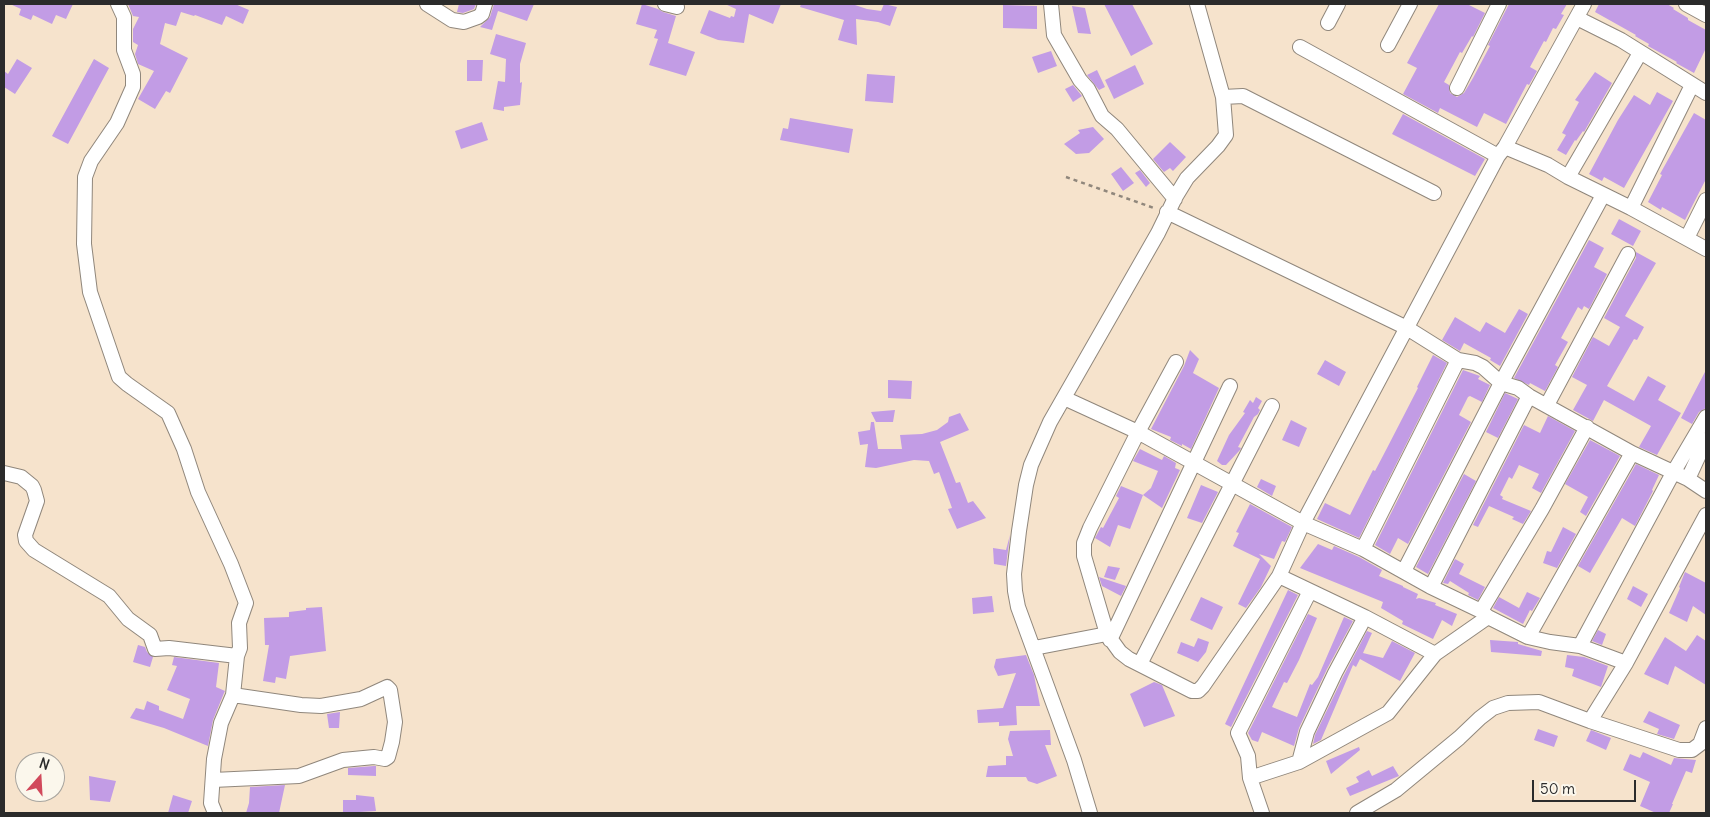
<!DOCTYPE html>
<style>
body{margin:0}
#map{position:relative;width:1710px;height:817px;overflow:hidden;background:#f6e3cc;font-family:Delius,sans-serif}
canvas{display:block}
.frame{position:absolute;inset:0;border:5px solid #2b2b2b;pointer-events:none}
.north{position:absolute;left:15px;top:752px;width:50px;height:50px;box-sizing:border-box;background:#fbf7ec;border:1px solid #a8a59f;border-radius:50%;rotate:19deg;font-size:14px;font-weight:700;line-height:20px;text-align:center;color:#2b2b2b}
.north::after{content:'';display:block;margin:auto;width:18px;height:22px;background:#d1495b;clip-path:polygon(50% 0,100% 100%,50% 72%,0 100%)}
.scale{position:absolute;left:1532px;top:780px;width:104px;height:22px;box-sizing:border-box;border:2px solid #2b2b2b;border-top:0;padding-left:6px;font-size:15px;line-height:18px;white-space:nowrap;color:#2b2b2b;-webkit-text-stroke:4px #fbf7ec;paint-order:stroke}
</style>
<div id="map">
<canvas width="1710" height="817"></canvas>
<div class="frame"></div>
<div class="north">N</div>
<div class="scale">50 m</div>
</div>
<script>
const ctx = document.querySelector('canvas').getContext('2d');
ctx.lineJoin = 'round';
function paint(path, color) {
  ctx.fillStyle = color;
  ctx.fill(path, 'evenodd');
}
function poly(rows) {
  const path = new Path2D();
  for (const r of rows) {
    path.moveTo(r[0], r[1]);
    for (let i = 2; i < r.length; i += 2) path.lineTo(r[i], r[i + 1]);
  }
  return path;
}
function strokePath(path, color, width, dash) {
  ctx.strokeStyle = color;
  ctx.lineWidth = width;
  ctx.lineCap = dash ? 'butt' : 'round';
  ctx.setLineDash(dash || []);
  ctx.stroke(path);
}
paint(poly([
 [10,4,73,4,66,19,56,15,52,24,33,15,31,20,19,15,21,9],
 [128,4,235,4,249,10,243,24,226,16,222,25,195,15,194,16,181,12,176,26,165,23,160,44,188,58,170,93,166,91,155,109,138,99,154,71,138,64,135,54,138,45,133,42,133,29,139,17,133,16],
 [459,4,476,4,474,9,463,13,457,12],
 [494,4,534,4,527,21,498,11,492,30,480,27,490,17],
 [642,4,658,9,663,12,676,16,668,43,695,52,686,76,649,65,658,39,654,38,657,30,636,24],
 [725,4,781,4,773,24,749,14,744,43,718,40,700,33,709,10,730,18,731,16,734,17,736,9],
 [801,4,855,4,855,5,867,9,881,11,884,4,897,7,890,26,878,22,856,19,857,45,838,40,844,20,800,7],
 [1104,4,1132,4,1153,44,1131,56],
 [1439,4,1467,4,1485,13,1473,37,1472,36,1462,53,1460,52,1444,82,1449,85,1450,93,1457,97,1464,93,1473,78,1490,46,1488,45,1509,4,1567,4,1561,14,1564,15,1556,29,1553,28,1546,42,1544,41,1530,67,1537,71,1529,85,1527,84,1506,124,1484,113,1477,127,1440,108,1438,113,1403,94,1417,68,1407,63],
 [1599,4,1667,4,1674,8,1673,9,1688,18,1688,20,1706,30,1706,48,1694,73,1676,63,1677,62,1648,46,1649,44,1635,36,1636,35,1595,12],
 [1003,5,1037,6,1037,29,1003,28],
 [1072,6,1085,8,1091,34,1078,33],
 [496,34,526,43,520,64,520,83,522,82,520,105,504,107,504,111,493,109,498,81,505,82,506,59,490,54],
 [1051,51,1057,66,1038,73,1032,57],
 [17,59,32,68,15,94,4,87,4,71,8,74],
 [94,59,109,68,68,144,52,136],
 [467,60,483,60,482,81,467,81],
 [1135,65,1144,84,1114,99,1105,80],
 [1097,70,1105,87,1099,90,1087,75],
 [1595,72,1612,83,1584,132,1583,131,1576,141,1575,140,1566,155,1557,150,1566,135,1562,133,1579,102,1575,100],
 [867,74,895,76,893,103,865,101],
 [1073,85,1082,96,1073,102,1065,89],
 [1657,92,1673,101,1624,188,1604,177,1602,181,1589,174,1618,120,1634,95,1650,105],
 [1694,113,1706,120,1706,179,1685,220,1662,207,1661,210,1648,202,1662,175,1660,174],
 [1403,114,1485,159,1475,176,1392,134],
 [790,118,853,129,849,153,780,140,783,128,788,129],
 [482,122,488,140,461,149,455,131],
 [1093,127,1104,139,1089,153,1076,154,1064,144,1080,133,1078,130],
 [1170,142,1186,157,1173,171,1170,168,1164,172,1153,159],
 [1121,167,1134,183,1123,191,1111,174],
 [1140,170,1150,183,1146,187,1135,173],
 [1619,219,1641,231,1633,246,1611,234],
 [1589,240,1604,248,1594,267,1607,274,1589,309,1584,306,1582,310,1578,307,1561,338,1568,342,1555,365,1558,367,1545,391,1530,383,1529,385,1514,378],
 [1636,252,1656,263,1625,316,1644,327,1637,340,1634,339,1607,386,1634,401,1648,376,1666,386,1658,400,1681,413,1657,455,1639,447,1651,426,1604,400,1593,421,1573,410,1587,385,1572,377,1593,337,1609,346,1620,327,1604,318,1636,258],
 [1519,309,1528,314,1500,366,1490,360,1491,358,1464,343,1460,351,1442,340,1455,317,1480,332,1486,322,1505,333],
 [1190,350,1199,359,1193,373,1219,388,1191,449,1182,444,1182,446,1170,440,1171,437,1151,429,1184,366],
 [1433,355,1447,363,1359,538,1317,519,1325,503,1350,515,1373,470,1375,471,1386,450,1418,388,1417,387],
 [1325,360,1346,372,1339,386,1317,374],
 [1463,370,1480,376,1478,379,1490,385,1482,402,1470,396,1468,397,1459,415,1471,422,1408,544,1398,538,1390,554,1375,545],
 [1706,370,1706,408,1699,412,1692,424,1681,418],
 [888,380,912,381,911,399,888,398],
 [1505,393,1518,399,1498,438,1486,432],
 [1256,397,1262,401,1258,408,1260,410,1258,414,1254,417,1238,447,1241,448,1240,450,1226,465,1222,465,1217,461,1229,435,1245,413,1243,412,1250,400,1253,403],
 [895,410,893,422,876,422,871,412],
 [960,413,969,430,940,442,956,483,960,482,968,503,973,501,986,518,957,529,948,509,952,508,939,472,934,474,929,461,914,460,876,468,865,467,868,444,860,445,858,432,870,430,871,422,874,422,878,449,902,449,900,435,922,434,937,430,948,422,949,417],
 [1548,416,1575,431,1541,493,1532,488,1539,474,1519,465,1512,479,1509,477,1500,495,1503,497,1502,499,1531,511,1523,524,1512,519,1514,517,1489,506,1478,527,1473,525,1524,425,1540,433],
 [1291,420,1307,428,1299,447,1282,440],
 [1590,440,1620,456,1586,516,1580,512,1588,497,1565,484],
 [1140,449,1162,460,1164,456,1176,463,1175,468,1180,470,1162,508,1143,495,1151,488,1158,471,1133,461],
 [1636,464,1659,475,1652,490,1653,491,1635,526,1622,518,1590,573,1578,566],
 [1464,474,1476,481,1428,574,1416,567],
 [1261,479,1276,486,1272,496,1257,487],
 [1201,485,1218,492,1202,523,1187,518],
 [1121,486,1143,495,1130,529,1118,525,1110,547,1095,538,1101,527,1103,528,1119,498,1116,496],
 [1250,504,1292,527,1285,542,1282,541,1274,559,1259,554,1271,566,1261,587,1246,608,1238,604,1260,559,1233,546,1239,533,1236,532],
 [1563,527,1576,534,1557,568,1543,563,1547,551,1551,552],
 [1010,535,1006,566,994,564,993,548,1006,550],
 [1318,544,1332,550,1334,546,1359,557,1382,570,1379,576,1403,586,1403,587,1418,594,1416,599,1419,598,1436,603,1435,605,1457,614,1452,626,1442,620,1433,639,1402,624,1403,621,1381,608,1383,602,1300,568],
 [1455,559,1464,564,1459,574,1485,587,1478,600,1468,595,1469,593,1450,581,1448,584,1443,583],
 [1108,566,1120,568,1115,580,1104,577],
 [1685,572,1706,583,1706,615,1693,606,1687,622,1669,613,1680,588,1679,587],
 [1099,577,1126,586,1121,596,1102,586],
 [1633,586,1648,594,1641,607,1627,599],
 [1288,590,1298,595,1231,727,1225,724],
 [1527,592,1540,598,1532,611,1530,610,1523,624,1493,608,1499,597,1519,608],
 [992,596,994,612,973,614,972,598],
 [1201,597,1223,607,1212,630,1190,620],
 [322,607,326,651,290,656,286,679,276,677,275,683,263,681,269,645,265,645,264,618,289,617,289,612,306,610,306,608],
 [1308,614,1317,618,1299,660,1287,683,1284,682,1272,707,1297,717,1310,684,1312,685,1318,677,1344,617,1353,621,1327,669,1299,728,1294,746,1262,732,1258,742,1252,740,1248,733],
 [1598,630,1606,634,1602,645,1592,641],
 [1367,631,1372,633,1363,653,1383,658,1392,641,1415,653,1400,681,1360,659,1356,667,1353,665,1321,740,1313,744,1315,735,1343,677],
 [1697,635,1706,641,1706,685,1675,666,1668,685,1644,674,1665,637,1686,651],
 [1198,638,1209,642,1206,652,1198,662,1177,653,1181,642,1194,647],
 [1490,640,1518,642,1518,644,1542,651,1541,656,1491,652],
 [138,645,145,647,147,652,153,657,150,667,133,662],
 [1026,655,1034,675,1040,706,1016,706,1017,725,999,726,999,722,978,723,977,710,1003,708,1016,673,998,676,994,667,996,659],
 [1567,655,1584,657,1608,666,1601,687,1572,676,1574,669,1565,667],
 [174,657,219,663,216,687,225,691,224,693,213,720,208,746,164,728,130,718,136,708,144,710,147,701,159,706,159,710,183,719,190,699,167,690,177,666,172,665],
 [1154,682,1162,685,1175,716,1144,727,1130,694],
 [1649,711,1680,725,1674,739,1657,734,1659,729,1643,722],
 [340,712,339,728,329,728,327,714],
 [1538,729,1558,736,1554,747,1534,740],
 [1050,730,1051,745,1045,745,1057,776,1037,784,1028,781,1026,777,986,777,988,766,1006,765,1006,756,1013,756,1008,739,1010,731],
 [1591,730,1611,738,1606,750,1586,741],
 [1359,747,1360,750,1331,774,1326,761],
 [1643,752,1671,765,1674,758,1696,760,1692,773,1686,771,1672,804,1673,804,1669,813,1656,813,1640,806,1650,782,1623,770,1630,754,1640,758],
 [374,766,376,766,376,776,348,775,348,768],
 [1393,766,1399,776,1350,796,1346,788,1359,782,1356,777,1369,770,1372,776],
 [89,776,116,781,110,802,90,800],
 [285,785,279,813,246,813,249,803,250,787],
 [173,795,192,801,188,813,168,813],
 [356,795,374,797,376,811,343,813,343,800,356,800]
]), '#c29ce5');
const minor = poly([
 [118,4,124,17,124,50,133,74,133,87,117,123,91,161,85,177,84,244,90,292,119,377,127,384,168,413,184,449,198,492,231,564,246,603,239,623,240,648,237,656,233,695,221,723,214,759,211,803,215,813],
 [427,4,452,20,464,22,478,17,482,14,485,4],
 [665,4,677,7],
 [1051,4,1054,35,1080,80,1088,89,1102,116,1117,129,1175,199],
 [1686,4,1706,15],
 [1577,18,1621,40,1706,93],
 [1328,23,1338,4],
 [1388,45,1410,4],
 [1300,47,1498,156],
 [1457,88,1499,4],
 [1223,97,1243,96,1434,193],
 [1505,147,1548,165,1568,177,1631,208,1706,249],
 [1568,177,1640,53],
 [1631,208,1692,85],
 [1167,212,1407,328,1458,360,1475,363,1483,367,1501,383,1518,388,1529,396,1632,453,1688,479,1706,491],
 [1687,238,1706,200],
 [1064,398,1138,432,1303,523,1363,549,1431,587,1481,611,1488,617,1528,637,1550,642,1580,646,1626,663,1590,721],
 [1547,405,1628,254],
 [4,473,21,477,32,486,34,490,37,501,25,535,26,541,34,550,109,596,128,619,150,635,155,649,169,648,237,656],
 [1688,479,1706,440],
 [1363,549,1458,360],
 [1404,571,1501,383,1603,195],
 [1279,576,1365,617,1435,654],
 [1431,587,1529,396],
 [1481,611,1542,509,1587,427],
 [1107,634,1084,556,1084,543,1090,528,1138,432,1176,362],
 [1528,637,1632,453],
 [1110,640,1230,386],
 [1580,646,1673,473,1706,417],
 [1034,648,1107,634,1120,652,1129,659,1192,691,1198,691,1203,686,1279,576,1303,523,1498,156,1505,147,1584,4],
 [1626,663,1706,515],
 [1140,664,1272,406],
 [1299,762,1307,732,1335,673,1365,617],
 [1250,778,1299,762,1388,713,1435,654,1488,617],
 [213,780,299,776,343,760,374,757,385,759,388,757,392,742,395,722,390,690,387,687,361,699,321,706,301,705,233,695],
 [1090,813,1074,760,1018,607,1015,591,1014,574,1019,531,1026,485,1031,465,1050,422,1158,233,1176,196,1187,178,1218,146,1226,135,1223,97,1197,4],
 [1262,813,1250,778,1248,756,1238,733,1310,591],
 [1357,813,1396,790,1459,738,1480,718,1493,708,1508,703,1539,702,1590,721,1679,750,1692,750,1700,744,1706,728]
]);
strokePath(minor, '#90877c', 16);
strokePath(poly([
 [1066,177,1154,208]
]), '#90877c', 2.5, [4, 4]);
strokePath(minor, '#fff', 14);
</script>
